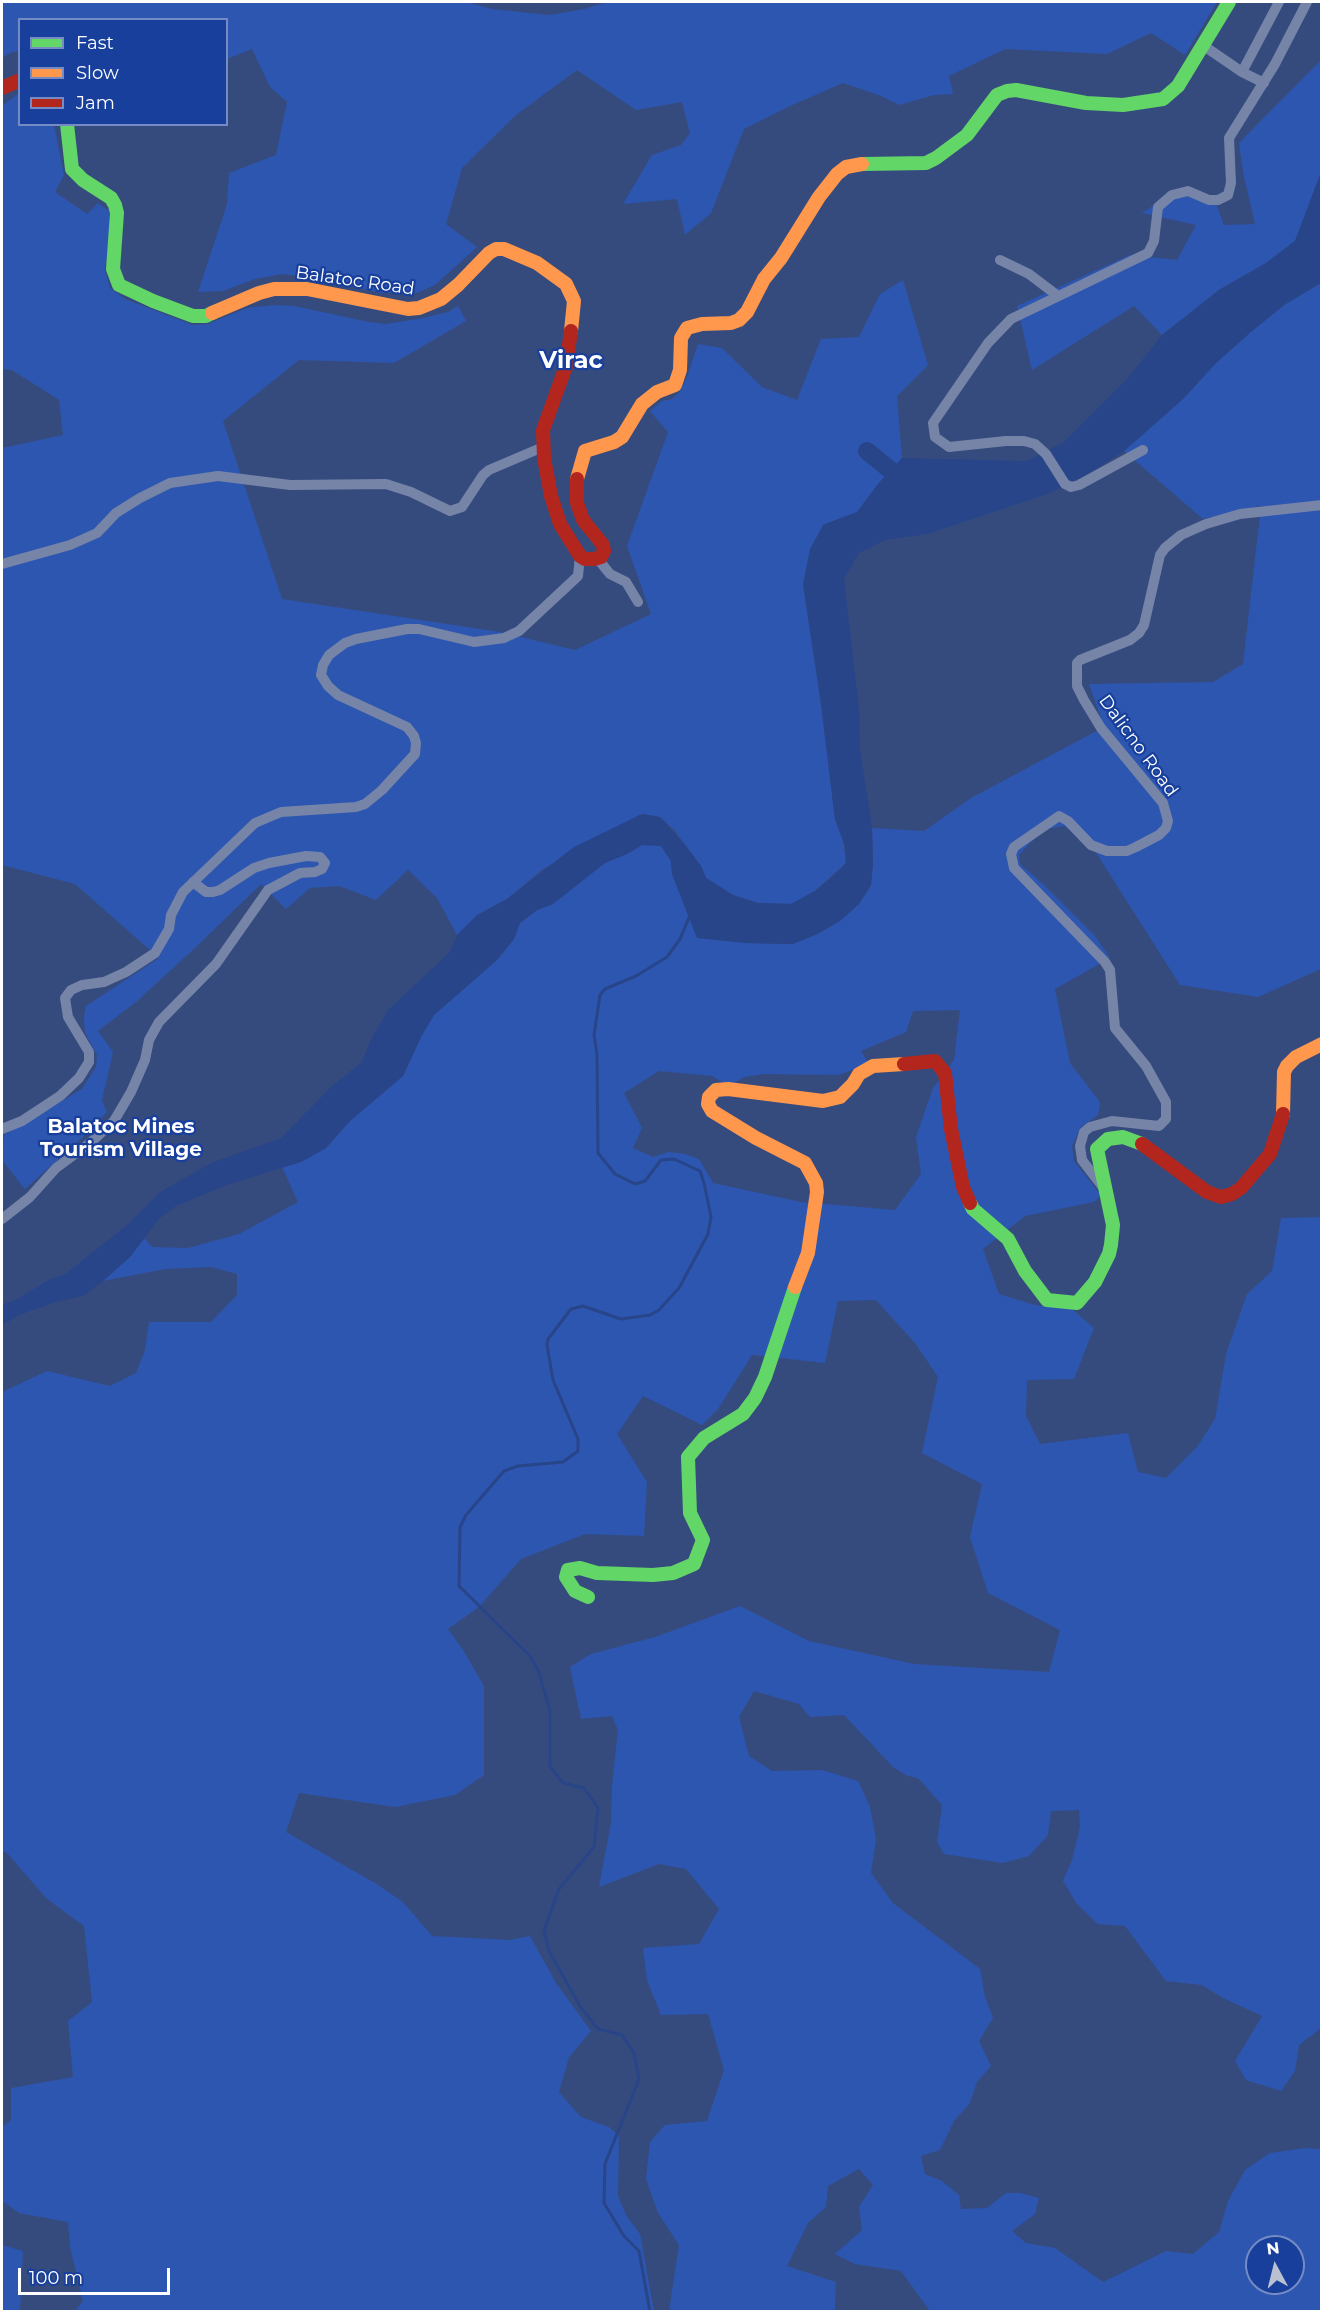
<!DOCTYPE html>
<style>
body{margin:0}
#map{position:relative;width:1323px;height:2313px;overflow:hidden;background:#364b7d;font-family:Montserrat,sans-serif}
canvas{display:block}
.frame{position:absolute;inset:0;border:3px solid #fff;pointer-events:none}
.legend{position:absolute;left:18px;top:18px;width:210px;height:108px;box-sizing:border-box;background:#183f9b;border:2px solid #748cc3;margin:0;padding:8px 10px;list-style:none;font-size:18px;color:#fff}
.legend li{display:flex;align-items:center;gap:12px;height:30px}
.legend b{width:30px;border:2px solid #748cc3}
.north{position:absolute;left:1245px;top:2235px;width:60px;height:60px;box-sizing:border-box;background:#183f9b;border:2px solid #748cc3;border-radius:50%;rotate:353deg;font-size:16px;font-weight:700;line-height:24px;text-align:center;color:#fff}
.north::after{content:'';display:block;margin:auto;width:21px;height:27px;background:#b9c0d2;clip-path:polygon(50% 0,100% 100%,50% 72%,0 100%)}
.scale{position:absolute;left:18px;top:2268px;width:152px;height:27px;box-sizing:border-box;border:3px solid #fff;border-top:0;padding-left:8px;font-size:18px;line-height:21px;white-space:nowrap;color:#fff;-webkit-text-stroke:4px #183f9b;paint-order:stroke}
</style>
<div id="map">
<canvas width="1323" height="2313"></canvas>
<div class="frame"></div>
<ul class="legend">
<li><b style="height:8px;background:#63d668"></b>Fast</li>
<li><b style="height:8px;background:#ff974d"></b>Slow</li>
<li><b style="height:8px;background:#b3261e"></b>Jam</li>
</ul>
<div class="north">N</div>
<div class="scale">100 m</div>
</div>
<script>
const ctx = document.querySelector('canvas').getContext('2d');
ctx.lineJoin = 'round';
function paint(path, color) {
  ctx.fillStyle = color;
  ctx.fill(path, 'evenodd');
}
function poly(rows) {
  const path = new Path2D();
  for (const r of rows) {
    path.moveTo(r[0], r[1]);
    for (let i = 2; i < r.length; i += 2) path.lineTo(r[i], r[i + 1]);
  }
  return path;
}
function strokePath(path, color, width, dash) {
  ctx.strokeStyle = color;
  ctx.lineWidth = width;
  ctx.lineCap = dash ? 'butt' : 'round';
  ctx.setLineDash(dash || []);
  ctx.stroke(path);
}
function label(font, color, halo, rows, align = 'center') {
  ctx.font = font + ' Montserrat,sans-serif';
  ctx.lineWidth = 4.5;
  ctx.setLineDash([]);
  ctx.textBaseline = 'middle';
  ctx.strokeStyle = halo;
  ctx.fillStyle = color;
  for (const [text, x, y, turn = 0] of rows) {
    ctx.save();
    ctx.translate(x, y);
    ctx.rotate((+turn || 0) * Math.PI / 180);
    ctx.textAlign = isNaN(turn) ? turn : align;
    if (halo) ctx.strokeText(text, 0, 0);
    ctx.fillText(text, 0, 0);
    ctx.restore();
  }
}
paint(poly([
 [2,2,467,2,492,9,549,15,584,9,607,2,1217,2,1185,55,1151,33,1107,54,1005,49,949,76,953,94,934,95,899,105,881,96,843,83,788,107,744,129,711,213,685,235,677,199,623,204,652,155,681,145,690,133,682,102,636,110,577,70,516,115,462,168,446,224,477,247,435,285,417,293,381,293,311,277,282,274,255,279,223,291,198,292,227,204,229,173,276,155,287,102,270,87,252,49,227,59,226,20,20,20,19,51,12,52,2,58],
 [1321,60,1321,172,1295,241,1266,263,1219,290,1162,335,1134,306,1032,370,1017,306,1130,255,1177,260,1196,225,1142,213,1177,190,1216,203,1224,225,1255,224,1243,172,1239,143],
 [16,95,19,95,20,124,54,125,64,175,55,192,87,214,98,203,109,211,110,234,105,270,110,288,125,299,193,325,208,324,247,308,274,305,294,306,369,322,386,324,423,318,448,312,458,306,466,321,394,363,299,360,223,421,282,599,500,632,575,650,651,614,627,546,668,432,650,411,662,401,672,399,679,393,687,377,698,344,722,348,762,387,797,400,821,339,859,337,880,294,903,280,928,365,897,396,902,458,878,484,857,512,823,525,803,584,821,704,835,819,843,838,846,863,815,891,791,904,758,903,733,895,706,878,701,866,674,830,660,817,642,814,602,834,542,870,507,899,477,916,457,935,437,898,408,870,376,900,339,886,310,888,286,909,261,884,195,948,136,1002,98,1031,113,1052,102,1100,107,1112,83,1137,25,1189,2,1160,4,1135,82,1089,96,1067,97,1055,85,1033,84,1017,86,1006,159,958,75,884,2,865,2,448,63,435,59,400,12,370,2,369,2,106],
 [1321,283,1321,969,1258,997,1180,985,1093,848,1064,826,1047,829,1032,841,1019,855,1020,864,1041,882,1095,936,1110,958,1055,989,1070,1063,1100,1102,1098,1115,1081,1127,1072,1146,1074,1161,1101,1195,1094,1202,1025,1216,983,1249,999,1294,1035,1305,1072,1309,1094,1328,1074,1379,1027,1380,1026,1416,1040,1444,1128,1433,1138,1472,1166,1478,1197,1447,1215,1419,1226,1354,1247,1294,1272,1271,1281,1218,1321,1217,1321,2028,1299,2045,1295,2071,1281,2091,1246,2080,1235,2061,1262,2016,1223,1998,1202,1985,1166,1981,1125,1926,1098,1924,1077,1904,1063,1881,1072,1860,1080,1827,1079,1810,1051,1811,1048,1835,1029,1856,1003,1863,944,1854,937,1842,942,1805,918,1778,908,1776,894,1768,844,1715,810,1717,799,1704,754,1691,739,1717,749,1756,772,1771,822,1770,858,1781,870,1807,876,1840,871,1873,893,1903,980,1969,985,1997,993,2018,979,2041,991,2066,977,2082,970,2103,954,2121,940,2150,921,2156,925,2174,942,2181,959,2195,961,2209,987,2208,1006,2193,1020,2193,1039,2198,1035,2214,1012,2231,1026,2243,1055,2248,1103,2282,1166,2251,1193,2254,1219,2232,1228,2201,1245,2170,1270,2153,1305,2148,1321,2149,1321,2311,930,2311,901,2271,855,2264,835,2254,862,2230,859,2207,873,2185,859,2169,828,2186,826,2207,808,2223,787,2266,836,2282,835,2311,669,2311,679,2245,658,2213,646,2179,650,2142,665,2125,707,2121,724,2070,708,2014,661,2015,647,1980,643,1948,699,1944,719,1909,686,1869,659,1864,599,1887,611,1823,612,1785,618,1730,612,1716,581,1719,570,1667,591,1654,655,1637,740,1606,809,1641,914,1664,1049,1672,1060,1630,988,1593,970,1537,982,1484,922,1453,938,1377,915,1343,876,1300,838,1301,825,1363,752,1355,718,1409,702,1425,643,1396,617,1434,647,1482,644,1536,585,1534,521,1559,479,1607,448,1629,463,1650,484,1686,484,1775,455,1795,395,1807,299,1793,286,1832,375,1883,403,1902,432,1936,510,1940,530,1936,556,1983,591,2031,569,2057,559,2092,581,2117,609,2127,619,2136,618,2196,626,2215,640,2234,654,2311,75,2311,83,2301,70,2247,68,2222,19,2213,2,2201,2,2127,11,2120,11,2088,73,2077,68,2021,92,2002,84,1926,47,1899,6,1852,2,1852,2,1392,47,1371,110,1386,136,1373,145,1350,149,1322,211,1322,237,1295,237,1274,211,1267,165,1269,103,1281,130,1257,144,1238,152,1247,188,1248,239,1234,298,1202,282,1167,301,1162,326,1148,350,1121,403,1076,422,1035,434,1015,497,960,514,939,520,923,537,910,553,904,605,862,627,854,642,845,661,846,671,861,672,874,697,937,745,943,793,944,817,934,840,921,859,904,871,885,873,863,872,828,924,831,971,798,1104,727,1089,684,1213,682,1243,664,1261,506,1203,519,1124,451,1183,399,1217,362,1252,331,1284,305],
 [960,1010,954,1060,933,1088,916,1137,921,1174,895,1210,801,1202,713,1183,699,1159,685,1154,668,1152,653,1157,633,1148,642,1128,624,1093,659,1071,712,1076,729,1086,744,1077,764,1074,838,1075,869,1064,861,1051,906,1032,913,1011],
 [1257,2247,1293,2247,1293,2283,1257,2283],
 [2,2245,23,2251,20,2311,2,2311]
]), '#2d56b0');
paint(poly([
 [1321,172,1321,283,1284,305,1252,331,1217,362,1183,399,1124,451,1088,474,1045,495,928,534,885,540,859,553,844,579,859,708,860,749,872,828,873,863,871,885,859,904,840,921,817,934,793,944,745,943,697,938,672,874,671,861,661,846,642,845,627,854,605,863,553,904,537,910,520,923,514,939,497,960,434,1015,422,1035,403,1076,350,1121,326,1148,301,1162,227,1185,176,1206,160,1218,130,1257,103,1281,83,1296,55,1302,22,1314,2,1325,2,1305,19,1298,50,1279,65,1274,126,1226,160,1192,211,1163,281,1138,333,1085,362,1062,371,1039,389,1009,449,953,457,935,477,915,507,899,574,847,642,814,660,817,686,846,701,866,706,878,733,895,758,903,791,904,815,891,833,876,846,863,845,847,835,819,821,704,803,584,810,549,823,525,857,512,878,484,902,458,1027,461,1064,442,1127,379,1162,335,1219,290,1266,263,1295,241]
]), '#294589');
strokePath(poly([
 [650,2312,639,2251,624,2236,604,2203,605,2164,639,2079,634,2053,622,2035,598,2029,581,2008,549,1951,544,1931,559,1889,594,1847,598,1808,584,1788,563,1783,550,1766,550,1710,538,1670,530,1656,459,1586,460,1527,466,1515,504,1471,518,1466,563,1462,578,1451,578,1439,553,1380,547,1345,548,1339,571,1309,583,1306,621,1319,650,1315,659,1310,679,1288,708,1234,711,1217,704,1183,700,1171,674,1159,661,1160,645,1181,635,1184,615,1174,598,1153,597,1054,594,1035,600,995,605,989,636,976,667,957,680,939,690,915]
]), '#294589', 3);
strokePath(poly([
 [867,451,910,486]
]), '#294589', 18);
strokePath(poly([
 [1204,46,1242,72,1264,83],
 [1242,72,1279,2],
 [1000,260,1029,274,1058,296],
 [1143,450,1079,485,1071,487,1065,484,1046,454,1035,444,1024,441,1006,441,949,447,935,437,933,423,988,343,1011,319,1148,253,1154,241,1158,207,1172,195,1188,191,1209,200,1218,200,1228,195,1231,183,1229,138,1275,64,1307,2],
 [597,558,610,574,626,582,638,602],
 [2,564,70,545,97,533,116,513,140,498,170,483,218,476,290,485,386,484,411,492,450,511,462,507,483,475,489,470,543,447],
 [2,1129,22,1121,60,1096,79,1078,89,1062,89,1052,68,1017,65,998,71,990,82,985,104,982,126,972,155,953,169,929,171,915,183,892,255,823,281,812,356,807,365,804,382,790,415,754,416,743,414,736,407,727,338,695,328,686,321,675,323,665,329,655,345,643,356,639,407,629,419,629,474,642,504,638,519,631,578,576,580,556],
 [1102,1186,1082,1160,1080,1146,1084,1132,1090,1127,1112,1121,1159,1126,1166,1119,1166,1102,1146,1066,1115,1028,1110,970,1105,962,1014,868,1011,854,1014,847,1059,816,1068,821,1091,845,1107,851,1127,851,1136,847,1159,835,1166,828,1168,821,1163,803,1101,728,1084,700,1077,686,1077,663,1080,660,1130,640,1139,633,1144,625,1160,555,1165,548,1181,535,1206,524,1240,514,1322,505],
 [2,1219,30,1197,56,1168,90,1143,114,1121,131,1092,145,1060,149,1040,159,1022,216,964,268,890,300,873,315,872,322,869,325,863,320,857,306,856,269,863,254,868,220,890,213,892,206,892,193,882]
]), '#7684a8', 10);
strokePath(poly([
 [67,124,72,169,83,180,111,198,115,205,117,213,113,269,119,285,153,301,193,316,206,316,212,313],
 [862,164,926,163,936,158,967,135,997,95,1007,91,1016,90,1086,103,1123,105,1163,99,1178,86,1229,2],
 [970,1203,973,1209,1008,1239,1025,1271,1047,1300,1077,1303,1095,1282,1109,1254,1111,1245,1113,1225,1097,1149,1108,1139,1123,1137,1142,1144],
 [588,1597,575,1591,566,1577,568,1570,580,1568,597,1573,653,1575,673,1573,694,1564,703,1540,690,1513,688,1457,704,1438,743,1414,755,1398,765,1377,795,1287]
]), '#63d668', 14);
strokePath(poly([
 [212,313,259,293,274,289,307,289,408,309,419,308,441,299,458,285,489,253,496,249,504,249,537,263,566,284,574,301,571,331],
 [577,479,585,451,614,442,622,437,642,404,657,392,675,385,680,370,681,338,687,328,702,324,731,323,739,320,747,312,764,279,781,258,819,197,837,174,846,167,862,164],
 [1283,1114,1284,1072,1287,1066,1296,1057,1322,1044],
 [795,1287,808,1253,817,1192,816,1183,805,1163,756,1138,712,1111,708,1104,709,1097,716,1090,728,1089,823,1101,840,1097,853,1084,859,1074,873,1066,904,1064]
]), '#ff974d', 14);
strokePath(poly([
 [2,88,20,80],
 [571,331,566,366,543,430,544,458,551,496,560,524,580,556,585,559,594,559,601,557,604,551,603,545,583,520,577,503,577,479],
 [904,1064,935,1061,945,1073,951,1129,963,1187,970,1203],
 [1142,1144,1207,1192,1221,1197,1232,1194,1241,1188,1270,1154,1283,1114]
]), '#b3261e', 14);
label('18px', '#fff', '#183f9b', [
 ["Balatoc Road",355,281,8],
 ["Dalicno Road",1138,746,54]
]);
label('bold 20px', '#fff', '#183f9b', [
 ["Balatoc Mines",121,1127],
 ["Tourism Village",121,1150]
]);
label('bold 24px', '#fff', '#183f9b', [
 ["Virac",571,361]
]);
</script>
